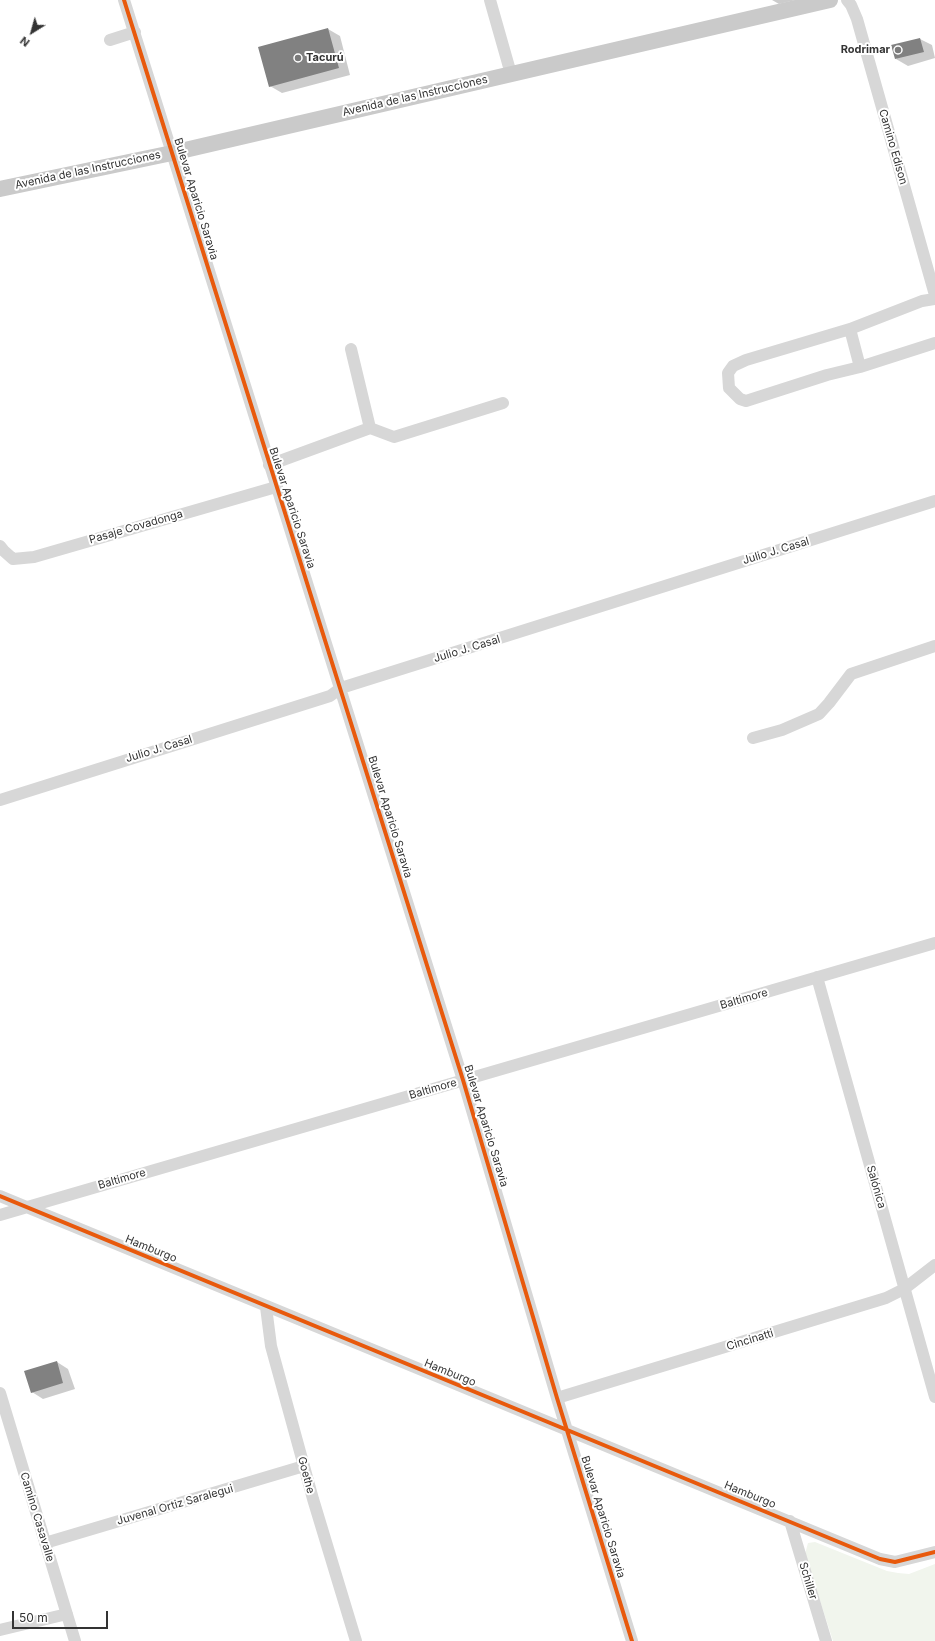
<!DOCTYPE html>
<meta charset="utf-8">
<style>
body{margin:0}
#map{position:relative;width:935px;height:1641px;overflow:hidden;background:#fff;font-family:Inter,sans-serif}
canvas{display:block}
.north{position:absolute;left:12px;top:12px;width:40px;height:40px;-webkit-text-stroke:3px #fff;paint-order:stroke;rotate:217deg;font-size:11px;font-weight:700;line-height:16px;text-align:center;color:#333}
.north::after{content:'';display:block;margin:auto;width:14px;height:18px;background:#333;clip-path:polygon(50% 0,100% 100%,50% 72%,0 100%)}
.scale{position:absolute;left:12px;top:1611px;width:96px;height:18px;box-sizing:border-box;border:2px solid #333;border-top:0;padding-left:5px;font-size:12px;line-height:14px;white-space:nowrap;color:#333;-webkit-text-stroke:3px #fff;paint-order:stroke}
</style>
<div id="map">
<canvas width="935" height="1641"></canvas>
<div class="north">N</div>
<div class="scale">50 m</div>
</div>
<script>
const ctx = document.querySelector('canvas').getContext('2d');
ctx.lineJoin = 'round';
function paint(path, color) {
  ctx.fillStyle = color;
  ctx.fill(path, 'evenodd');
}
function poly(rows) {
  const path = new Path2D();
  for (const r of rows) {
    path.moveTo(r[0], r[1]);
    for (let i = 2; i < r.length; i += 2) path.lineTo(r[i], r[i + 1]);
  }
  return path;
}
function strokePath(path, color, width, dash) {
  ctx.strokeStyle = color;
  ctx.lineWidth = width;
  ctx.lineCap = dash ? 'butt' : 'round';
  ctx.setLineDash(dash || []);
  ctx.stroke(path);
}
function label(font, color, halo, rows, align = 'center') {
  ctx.font = font + ' Inter,sans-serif';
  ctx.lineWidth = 4;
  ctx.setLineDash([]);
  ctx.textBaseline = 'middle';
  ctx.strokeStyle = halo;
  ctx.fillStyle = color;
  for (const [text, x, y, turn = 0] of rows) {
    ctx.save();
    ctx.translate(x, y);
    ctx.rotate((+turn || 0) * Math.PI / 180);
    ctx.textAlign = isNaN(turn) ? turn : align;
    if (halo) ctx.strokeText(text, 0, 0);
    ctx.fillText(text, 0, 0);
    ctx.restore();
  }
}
paint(poly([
 [815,1542,887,1571,898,1573,909,1574,935,1564,935,1641,833,1641,805,1554,808,1543]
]), '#f1f5ed');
paint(poly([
 [772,0,796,0,779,4],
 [328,29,340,36,350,75,282,93,270,86],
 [920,39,932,45,935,58,908,66,896,59],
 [57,1362,68,1369,75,1389,43,1399,32,1392]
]), '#0003');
paint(poly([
 [328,28,339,68,269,87,258,47],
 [920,38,924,52,895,59,891,45],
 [57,1361,63,1383,31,1393,24,1371]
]), '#818181');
strokePath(poly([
 [124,0,463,1080,557,1398,632,1641],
 [490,0,511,74],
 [847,0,851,5,857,19,935,295],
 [110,40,135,32],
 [935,299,922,301,850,329,746,360,733,366,728,373,729,388,740,399,746,401,827,375,860,367,935,343],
 [850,329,860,367],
 [351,349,370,428],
 [269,465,370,428,394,437,503,403],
 [0,546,4,551,13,559,34,557,276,487],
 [753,738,782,730,819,714,829,703,851,674,935,646],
 [0,800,330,696,341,688,935,501],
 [817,977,935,1397],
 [0,1196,880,1559,895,1562,935,1552],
 [0,1215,935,943],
 [266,1307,271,1346,313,1499,356,1641],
 [0,1393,75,1641],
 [557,1398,886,1298,904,1289,935,1265],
 [790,1521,826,1641],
 [45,1543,304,1466],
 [0,1630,67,1614]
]), '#d7d7d7', 12);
strokePath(poly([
 [0,189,172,153,830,0]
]), '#cacaca', 16);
strokePath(poly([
 [124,0,463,1080,557,1398,632,1641],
 [0,1196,880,1559,895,1562,935,1552]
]), '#e8590c', 4);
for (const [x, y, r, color] of [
 [898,50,4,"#7a7a7a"],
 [298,58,4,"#7a7a7a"]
]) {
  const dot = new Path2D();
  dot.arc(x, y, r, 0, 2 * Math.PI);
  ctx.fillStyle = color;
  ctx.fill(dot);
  strokePath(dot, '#fff', 1.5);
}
label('bold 11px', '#333', '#fff', [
 ["Rodrimar",890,50],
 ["Tacurú",306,58,"left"]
], 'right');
label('11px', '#333', '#fff', [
 ["Avenida de las Instrucciones",415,96,-13],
 ["Camino Edison",893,147,74],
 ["Avenida de las Instrucciones",88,170,-12],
 ["Bulevar Aparicio Saravia",196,199,73],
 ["Bulevar Aparicio Saravia",292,508,72],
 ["Pasaje Covadonga",136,527,-16],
 ["Julio J. Casal",776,551,-17],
 ["Julio J. Casal",467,649,-17],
 ["Julio J. Casal",159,749,-17],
 ["Bulevar Aparicio Saravia",390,817,73],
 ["Baltimore",744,999,-16],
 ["Baltimore",433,1089,-16],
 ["Bulevar Aparicio Saravia",486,1126,73],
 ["Baltimore",122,1179,-16],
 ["Salónica",876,1187,74],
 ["Hamburgo",151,1249,22],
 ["Cincinatti",750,1340,-17],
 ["Hamburgo",450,1373,22],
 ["Goethe",306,1475,75],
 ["Hamburgo",750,1495,22],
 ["Juvenal Ortiz Saralegui",175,1505,-16],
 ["Camino Casavalle",37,1517,73],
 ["Bulevar Aparicio Saravia",603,1517,73],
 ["Schiller",808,1581,73]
]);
</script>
